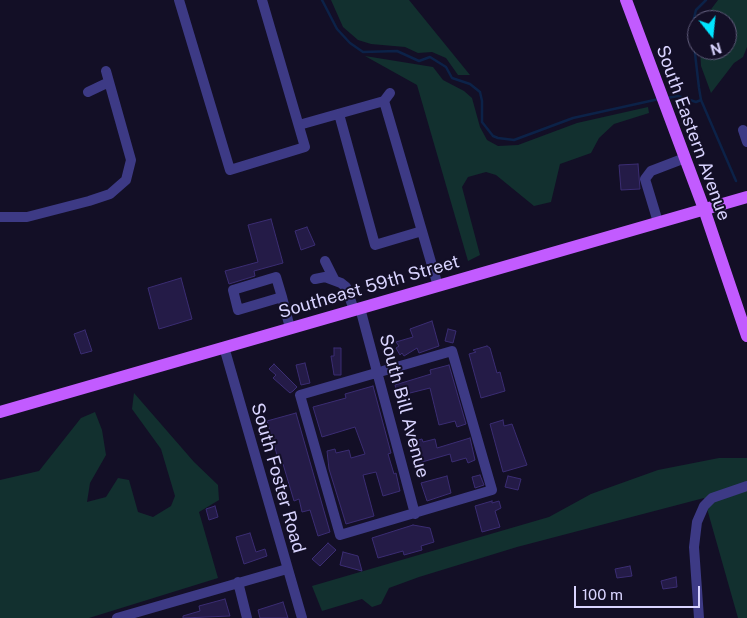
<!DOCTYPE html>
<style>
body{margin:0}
#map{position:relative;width:747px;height:618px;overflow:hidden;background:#130f26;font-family:"Public Sans",sans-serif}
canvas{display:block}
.north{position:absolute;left:687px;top:10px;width:50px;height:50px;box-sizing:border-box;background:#130f26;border:1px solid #625e7d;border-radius:50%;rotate:164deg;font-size:14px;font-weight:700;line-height:20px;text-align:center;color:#d9d4ff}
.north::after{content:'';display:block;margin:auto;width:18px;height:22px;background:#00e5ff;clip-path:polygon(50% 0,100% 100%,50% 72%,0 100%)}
.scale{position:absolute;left:574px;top:586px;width:126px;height:22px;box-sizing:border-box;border:2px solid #d9d4ff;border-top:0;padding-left:6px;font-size:15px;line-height:18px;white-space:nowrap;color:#d9d4ff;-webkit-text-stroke:4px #130f26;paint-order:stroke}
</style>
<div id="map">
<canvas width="747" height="618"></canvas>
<div class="north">N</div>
<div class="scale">100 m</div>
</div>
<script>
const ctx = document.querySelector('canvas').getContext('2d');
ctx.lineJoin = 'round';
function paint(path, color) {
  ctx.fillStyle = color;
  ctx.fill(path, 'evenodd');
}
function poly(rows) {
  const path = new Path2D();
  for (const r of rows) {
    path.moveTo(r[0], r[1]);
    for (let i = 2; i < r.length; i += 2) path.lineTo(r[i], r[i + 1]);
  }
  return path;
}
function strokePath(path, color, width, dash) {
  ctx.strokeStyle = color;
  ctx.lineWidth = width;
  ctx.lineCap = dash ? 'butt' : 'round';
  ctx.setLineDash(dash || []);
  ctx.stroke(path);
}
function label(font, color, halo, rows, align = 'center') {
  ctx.font = font + ' "Public Sans",sans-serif';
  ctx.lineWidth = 4;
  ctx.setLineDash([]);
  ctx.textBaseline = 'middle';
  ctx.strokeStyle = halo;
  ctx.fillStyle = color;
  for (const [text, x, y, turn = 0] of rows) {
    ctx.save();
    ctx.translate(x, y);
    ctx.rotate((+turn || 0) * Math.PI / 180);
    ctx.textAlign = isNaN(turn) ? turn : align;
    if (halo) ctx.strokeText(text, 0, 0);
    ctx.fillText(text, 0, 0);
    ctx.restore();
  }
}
paint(poly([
 [331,0,409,0,470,75,458,75,446,58,432,52,418,53,405,47,371,44,358,40,343,27],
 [718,0,747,0,747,47,743,57,734,63,711,93,701,66,700,50,727,50,727,20,703,20],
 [365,56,433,67,443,80,464,91,472,98,480,127,487,140,498,146,518,145,577,123,648,107,649,113,614,124,599,138,591,153,560,164,551,202,534,206,496,175,486,172,468,177,462,187,480,255,468,261,417,85],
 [134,393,194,462,218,485,219,500,199,512,218,578,89,618,0,618,0,480,39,471,81,418,95,412,102,430,106,455,90,483,87,502,106,497,118,478,129,480,138,512,153,517,171,506,175,496,161,449,132,409],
 [719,458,747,458,747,618,738,618,704,498,517,547,419,577,389,588,381,604,372,607,362,599,322,611,312,586,549,517,591,494,658,470]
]), '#12302f');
strokePath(poly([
 [322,0,337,29,350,43,363,52,397,51,419,61,430,57,446,67,452,78,470,84,480,92,482,101,482,122,493,136,498,138,514,140,573,118,659,99],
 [706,0,696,10,694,18,694,45,699,88,701,100,736,181],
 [667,98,678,96,696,102,701,100]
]), '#0c2248', 2.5);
const building = poly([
 [638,164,640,189,621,190,619,165,638,164],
 [271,219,283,263,254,271,255,276,229,284,225,271,258,262,248,225,271,219],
 [307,227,315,245,301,250,295,231,307,227],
 [181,278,192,319,159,329,148,288,181,278],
 [432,321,439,346,419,353,417,348,404,356,402,353,400,355,396,348,399,346,396,342,413,337,410,329,432,321],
 [448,329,456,331,453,343,445,341,448,329],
 [85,330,92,351,81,354,74,334,85,330],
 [487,346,490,348,497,373,500,372,505,391,481,398,469,354,476,352,473,350,487,346],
 [334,348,341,348,341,375,334,375,331,356,334,356,334,348],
 [305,363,310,383,301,385,296,365,305,363],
 [274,364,297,387,293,391,290,393,273,378,276,375,269,369,274,364],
 [449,365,466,424,457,427,455,421,439,425,430,388,398,396,395,385,431,374,430,370,449,365],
 [373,386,391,453,388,454,394,474,396,473,400,491,383,496,376,472,363,475,374,516,346,524,329,469,327,451,335,449,336,453,349,450,351,458,365,454,355,427,322,437,313,407,346,398,345,394,373,386],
 [296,413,330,532,318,536,310,510,302,512,299,499,294,501,283,464,280,465,267,421,296,413],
 [503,420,504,426,512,424,527,465,503,472,490,424,503,420],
 [470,438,475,460,468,463,466,458,452,462,450,454,415,464,411,442,422,439,423,442,435,439,437,448,470,438],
 [480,475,484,485,475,488,472,477,480,475],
 [447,476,451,493,427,501,421,483,447,476],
 [508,476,521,479,518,490,505,487,508,476],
 [492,501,492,503,499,501,501,508,495,511,500,527,482,532,475,506,492,501],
 [215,506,218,517,209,520,206,509,215,506],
 [413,525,430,528,434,542,421,546,422,550,404,555,403,551,378,558,372,538,413,525],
 [250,533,256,552,265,549,267,556,244,564,236,537,250,533],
 [328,543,336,550,320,566,312,559,328,543],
 [343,552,358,556,362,571,340,565,343,552],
 [630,566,632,576,617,578,615,569,630,566],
 [676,577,677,587,663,589,661,581,676,577],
 [225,599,230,616,183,618,183,616,200,611,199,606,225,599],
 [283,602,288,618,260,618,258,610,283,602]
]);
paint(building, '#241b47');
strokePath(building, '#3b2d73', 1);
strokePath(poly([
 [179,0,230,170,305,147,262,0],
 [88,92,109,82],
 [390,93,384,101,438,286],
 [339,114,375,245,422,231],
 [299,125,384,101],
 [743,130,747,142],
 [0,217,27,217,89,201,110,194,126,180,131,160,106,71],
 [658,222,645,179,651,171,685,158],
 [325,261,334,279],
 [315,279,325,277,341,283,346,287,354,310],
 [282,297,238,310,233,290,276,277,282,297,290,328],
 [360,308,415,514],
 [224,347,302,618],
 [452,351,492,490,340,535,300,395,452,351],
 [238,582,247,618],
 [117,618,287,569],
 [699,618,694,547,697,522,704,506,712,498,747,486]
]), '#3d3a85', 10);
strokePath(poly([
 [626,0,704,209,747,336],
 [0,412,747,197]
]), '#c25bff', 12);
label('18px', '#d9d4ff', '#130f26', [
 ["South Eastern Avenue",693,133,70],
 ["Southeast 59th Street",369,287,-16],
 ["South Bill Avenue",404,406,75],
 ["South Foster Road",278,478,74]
]);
</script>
